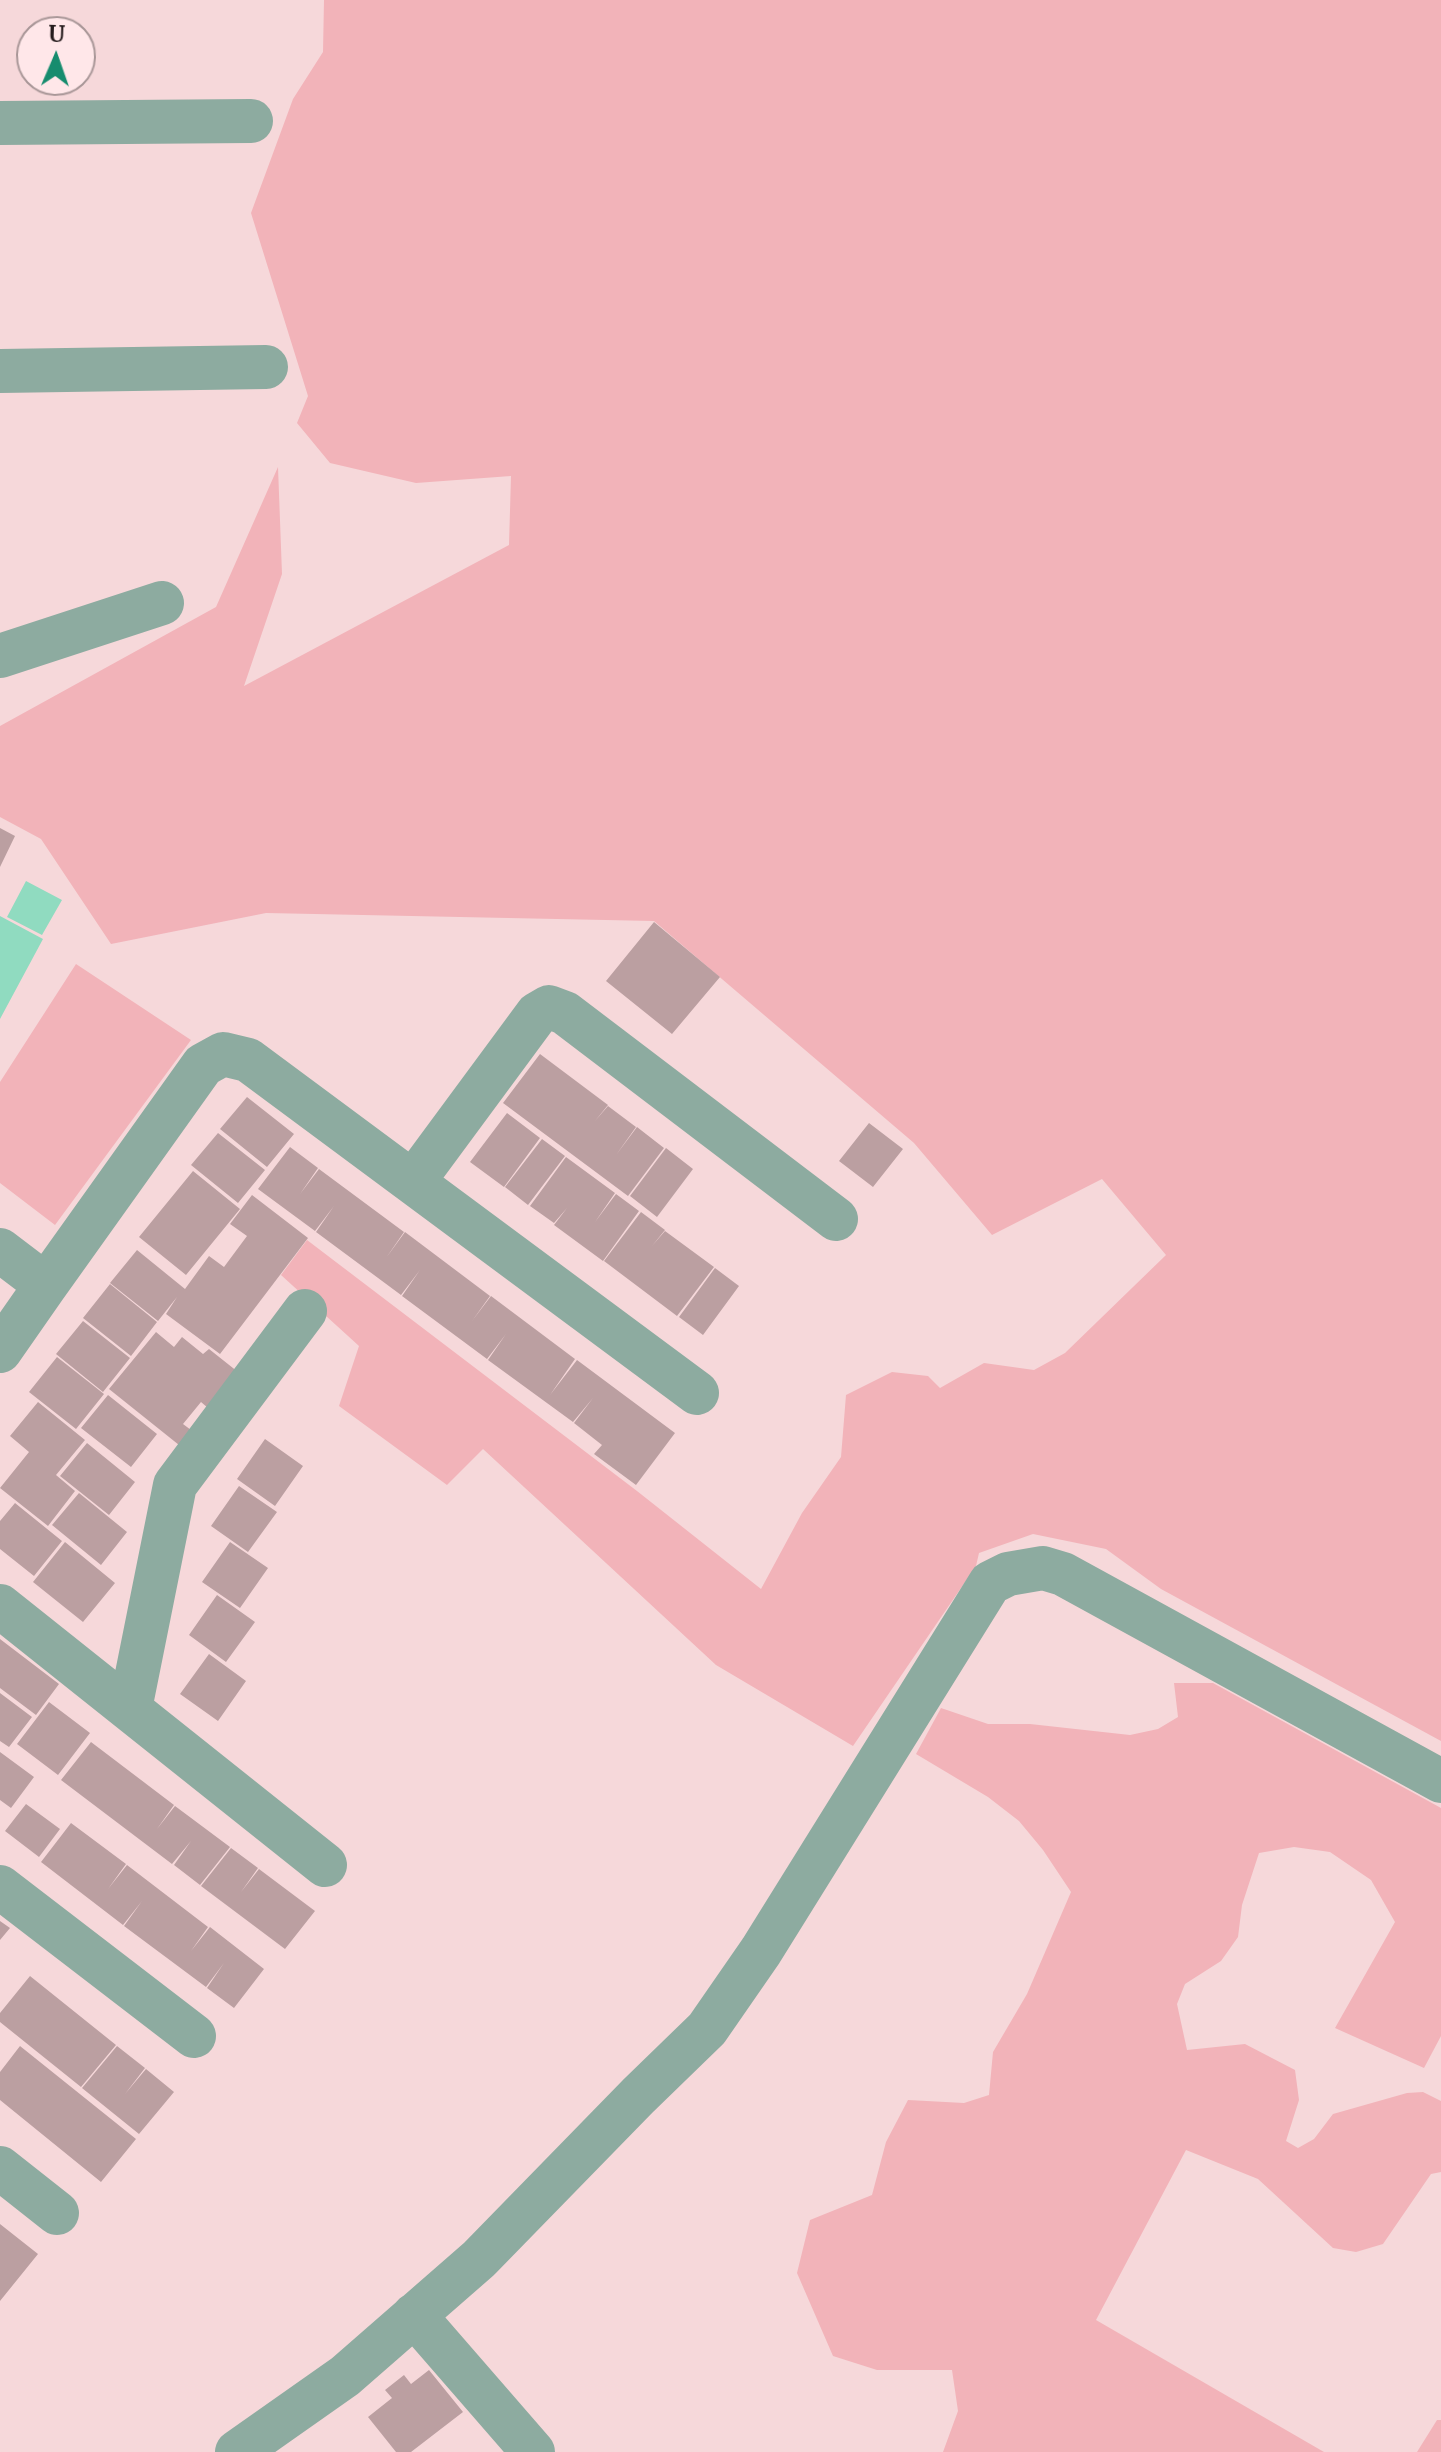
<!DOCTYPE html>
<style>
body{margin:0}
#map{position:relative;width:1441px;height:2452px;overflow:hidden;background:#f6d8da;font-family:Merriweather,serif}
canvas{display:block}
.north{position:absolute;left:16px;top:16px;width:80px;height:80px;box-sizing:border-box;background:#ffe7e9;border:2px solid #a89697;border-radius:50%;rotate:2deg;font-size:22px;font-weight:700;line-height:32px;text-align:center;color:#261c1d}
.north::after{content:'';display:block;margin:auto;width:28px;height:36px;background:#168c6e;clip-path:polygon(50% 0,100% 100%,50% 72%,0 100%)}
</style>
<div id="map">
<canvas width="1441" height="2452"></canvas>
<div class="north">U</div>
</div>
<script>
const ctx = document.querySelector('canvas').getContext('2d');
ctx.lineJoin = 'round';
function paint(path, color) {
  ctx.fillStyle = color;
  ctx.fill(path, 'evenodd');
}
function poly(rows) {
  const path = new Path2D();
  for (const r of rows) {
    path.moveTo(r[0], r[1]);
    for (let i = 2; i < r.length; i += 2) path.lineTo(r[i], r[i + 1]);
  }
  return path;
}
function strokePath(path, color, width, dash) {
  ctx.strokeStyle = color;
  ctx.lineWidth = width;
  ctx.lineCap = dash ? 'butt' : 'round';
  ctx.setLineDash(dash || []);
  ctx.stroke(path);
}
paint(poly([
 [324,0,1441,0,1441,1741,1161,1589,1106,1549,1033,1534,979,1553,976,1566,853,1746,716,1665,483,1449,447,1485,339,1406,359,1346,281,1275,307,1240,637,1491,761,1589,802,1513,841,1457,846,1395,892,1372,928,1376,940,1388,984,1363,1034,1370,1065,1353,1166,1255,1102,1179,992,1235,914,1143,654,921,266,913,111,944,41,839,0,817,0,726,216,607,278,467,282,574,244,686,509,545,511,476,416,483,330,463,297,423,308,396,251,213,293,99,323,52],
 [76,964,191,1040,55,1225,0,1183,0,1082],
 [1174,1683,1213,1683,1441,1808,1441,2036,1424,2068,1335,2028,1395,1922,1371,1880,1330,1852,1294,1847,1259,1853,1242,1905,1238,1937,1221,1961,1185,1984,1177,2004,1187,2050,1245,2044,1295,2070,1299,2100,1286,2141,1298,2148,1314,2139,1333,2114,1407,2093,1423,2092,1441,2101,1441,2172,1431,2174,1383,2244,1356,2252,1333,2248,1258,2179,1186,2150,1096,2320,1324,2452,943,2452,958,2411,952,2370,877,2370,833,2356,797,2273,810,2220,872,2195,886,2142,908,2100,964,2103,989,2095,993,2052,1027,1994,1071,1892,1043,1850,1019,1821,988,1797,916,1754,941,1708,988,1724,1030,1724,1130,1735,1158,1729,1178,1717],
 [1437,2420,1441,2420,1441,2452,1417,2452]
]), '#f2b3b9');
paint(poly([
 [26,881,62,900,42,935,7,917],
 [0,916,43,939,0,1019]
]), '#90dbc0');
paint(poly([
 [0,828,15,836,0,867],
 [654,922,720,977,672,1034,606,981],
 [540,1054,608,1105,595,1121,608,1106,636,1127,616,1155,637,1127,664,1148,628,1196,503,1103],
 [247,1097,294,1134,267,1167,220,1129],
 [507,1113,540,1138,504,1187,470,1162],
 [869,1123,903,1149,873,1187,839,1161],
 [218,1133,265,1170,238,1203,191,1165],
 [542,1139,565,1156,528,1205,505,1187],
 [290,1147,318,1168,300,1194,319,1169,404,1232,386,1258,405,1232,490,1296,472,1321,491,1296,575,1359,550,1395,577,1360,675,1433,636,1485,594,1454,602,1445,574,1423,593,1398,573,1422,488,1360,506,1334,487,1359,402,1296,420,1270,401,1295,316,1232,334,1206,315,1231,258,1189],
 [666,1148,693,1169,657,1217,630,1196],
 [566,1157,615,1193,595,1222,616,1194,639,1211,603,1261,554,1225,567,1208,554,1223,530,1206],
 [193,1171,240,1209,186,1275,139,1237],
 [252,1195,308,1238,220,1354,166,1314,177,1297,158,1321,110,1283,137,1250,185,1289,209,1256,224,1267,247,1236,230,1224],
 [641,1212,665,1230,652,1246,665,1231,714,1267,677,1316,604,1261],
 [715,1268,739,1286,703,1335,679,1317],
 [110,1284,157,1322,131,1356,83,1318],
 [83,1321,130,1358,103,1392,56,1354],
 [156,1332,174,1347,182,1337,203,1354,209,1349,238,1372,208,1408,201,1402,183,1424,191,1430,179,1445,109,1389],
 [57,1357,104,1394,76,1429,29,1392],
 [108,1395,157,1434,131,1467,81,1428],
 [38,1402,85,1440,56,1475,75,1491,48,1526,0,1488,29,1452,10,1436],
 [265,1439,303,1466,275,1506,237,1479],
 [87,1443,135,1482,109,1515,60,1476],
 [239,1486,277,1512,248,1552,211,1526],
 [79,1493,127,1532,101,1565,52,1525],
 [15,1503,62,1541,34,1576,0,1549,0,1521],
 [65,1542,115,1583,83,1622,33,1582],
 [230,1542,268,1568,240,1608,202,1582],
 [217,1595,255,1622,226,1662,189,1635],
 [0,1639,59,1684,36,1715,0,1688],
 [209,1654,246,1681,218,1721,180,1694],
 [0,1693,32,1717,9,1747,0,1741],
 [49,1702,90,1733,58,1775,17,1744],
 [91,1742,174,1805,157,1829,175,1806,230,1847,200,1885,174,1865,191,1841,172,1864,61,1780],
 [0,1752,34,1777,11,1808,0,1800],
 [26,1804,60,1829,39,1857,5,1831],
 [71,1823,126,1864,108,1889,127,1865,208,1927,191,1951,210,1927,264,1969,234,2008,207,1988,224,1963,206,1987,124,1926,142,1901,123,1925,41,1862],
 [231,1848,258,1868,241,1892,259,1869,315,1911,285,1949,201,1886],
 [0,1921,10,1928,0,1940],
 [30,1976,116,2045,81,2087,0,2022,0,2013],
 [20,2046,136,2139,101,2182,0,2100,0,2072],
 [117,2046,145,2068,125,2094,146,2069,174,2092,139,2134,82,2088],
 [0,2224,38,2254,0,2301],
 [429,2370,463,2412,411,2452,396,2452,368,2417,392,2398,385,2390,404,2375,411,2384]
]), '#bb9fa1');
strokePath(poly([
 [0,123,251,121],
 [0,371,266,367],
 [0,656,162,603],
 [413,1182,537,1014,549,1007,565,1013,836,1219],
 [0,1250,46,1285,203,1065,223,1054,248,1060,697,1393],
 [0,1351,46,1285],
 [0,1606,325,1865],
 [130,1709,175,1485,305,1311],
 [0,1887,194,2036],
 [0,2168,57,2213],
 [414,2315,533,2452],
 [237,2452,345,2376,479,2259,638,2096,707,2029,761,1951,990,1583,1008,1574,1043,1568,1063,1574,1441,1781]
]), '#8daba0', 44);
</script>
